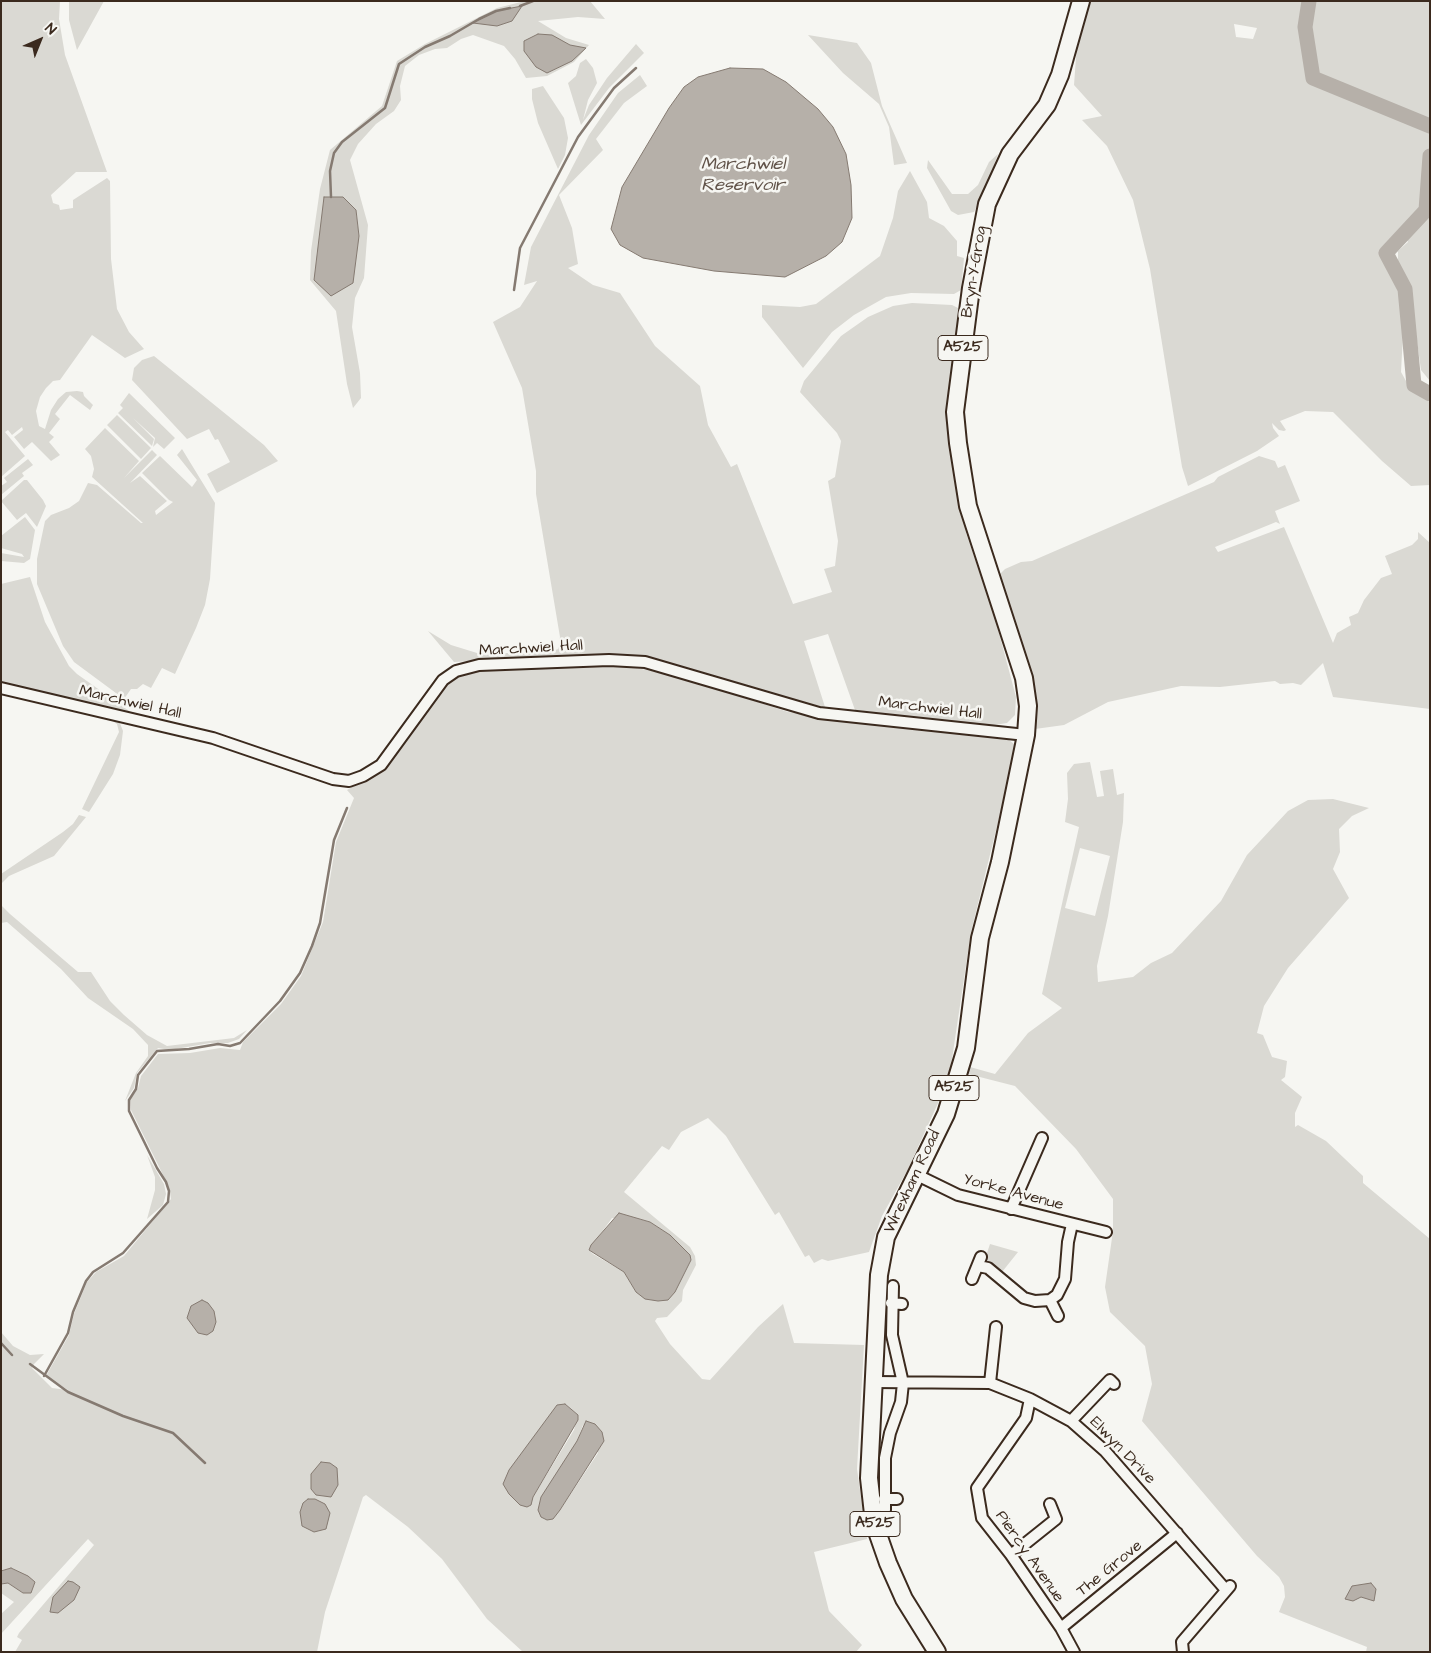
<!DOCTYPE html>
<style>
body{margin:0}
#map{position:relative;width:1431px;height:1653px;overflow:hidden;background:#f6f6f2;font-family:"Architects Daughter",sans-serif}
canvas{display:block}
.frame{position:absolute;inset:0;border:2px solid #3b2a1e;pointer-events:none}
.north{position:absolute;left:15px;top:15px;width:50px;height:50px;-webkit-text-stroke:4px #f6f6f2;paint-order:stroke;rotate:44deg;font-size:14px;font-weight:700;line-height:20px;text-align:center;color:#3b2a1e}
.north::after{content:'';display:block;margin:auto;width:18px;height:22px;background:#3b2a1e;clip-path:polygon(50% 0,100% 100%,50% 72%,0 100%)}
</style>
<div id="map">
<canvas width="1431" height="1653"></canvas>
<div class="frame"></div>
<div class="north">N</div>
</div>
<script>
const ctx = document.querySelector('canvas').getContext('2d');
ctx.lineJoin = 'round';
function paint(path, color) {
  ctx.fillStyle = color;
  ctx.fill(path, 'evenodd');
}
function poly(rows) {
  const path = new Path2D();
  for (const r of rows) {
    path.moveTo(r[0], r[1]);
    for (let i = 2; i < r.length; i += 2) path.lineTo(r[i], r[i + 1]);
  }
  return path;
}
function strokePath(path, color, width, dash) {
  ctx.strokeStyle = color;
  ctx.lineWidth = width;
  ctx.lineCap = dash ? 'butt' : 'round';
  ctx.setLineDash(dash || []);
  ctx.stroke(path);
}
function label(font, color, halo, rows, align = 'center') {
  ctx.font = font + ' "Architects Daughter",sans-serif';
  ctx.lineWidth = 5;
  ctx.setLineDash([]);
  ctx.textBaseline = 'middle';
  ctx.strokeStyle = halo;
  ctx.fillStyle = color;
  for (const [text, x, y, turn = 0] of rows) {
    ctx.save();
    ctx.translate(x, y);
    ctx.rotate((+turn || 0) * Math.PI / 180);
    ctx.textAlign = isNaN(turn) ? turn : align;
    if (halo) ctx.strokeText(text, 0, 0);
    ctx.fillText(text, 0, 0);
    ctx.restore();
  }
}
paint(poly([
 [1,1,60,1,59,19,65,55,107,172,76,172,51,195,53,203,59,205,60,210,73,208,73,200,107,178,110,181,111,259,117,309,129,332,144,349,125,358,92,335,60,380,53,381,46,388,40,397,36,411,39,426,45,429,51,410,58,399,66,392,77,391,83,392,84,396,93,405,90,410,70,395,55,414,60,419,49,433,54,437,49,442,60,455,51,461,32,442,24,449,14,437,23,430,22,427,12,435,8,430,5,432,25,456,1,477],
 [69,1,104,1,77,50,69,20],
 [525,1,590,1,605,19,578,17,538,21,566,38,589,45,574,62,547,76,526,78,515,59,504,46,473,35,461,39,447,48,435,49,419,55,405,66,400,86,401,100,394,111,376,124,358,144,350,160,368,225,364,278,355,298,352,327,360,373,361,398,353,408,347,384,336,311,310,280,311,251,320,189,330,150,382,106,397,61,425,44,497,8],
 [324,197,343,197,356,210,359,236],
 [1088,1,1430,1,1430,381,1421,370,1410,290,1398,264,1398,251,1408,242,1401,227,1380,249,1401,291,1403,334,1401,372,1411,390,1420,394,1430,403,1430,485,1411,486,1382,461,1333,412,1305,411,1280,421,1286,430,1284,431,1279,430,1272,423,1273,428,1279,436,1257,451,1188,486,1182,467,1150,269,1133,200,1107,146,1082,120,1102,116,1074,85,1077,44],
 [1234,24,1257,28,1253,39,1236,37],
 [808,35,857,43,871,63,882,106,907,163,894,165,889,127,879,104,843,73],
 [636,44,644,53,609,88,581,125,568,83,576,76,580,63,586,59,593,68,597,83,588,100,583,120,589,105,607,78],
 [640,75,647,86,624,103,596,139,603,150,559,195,572,228,578,264,568,268,593,285,620,293,655,346,700,386,708,425,731,467,737,464,793,604,832,592,824,569,835,566,838,541,828,481,835,477,841,441,837,433,800,392,804,381,841,336,868,317,893,306,912,303,952,305,958,308,960,313,964,516,966,533,995,618,1016,697,1015,715,1007,723,988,726,855,710,828,634,804,641,825,707,788,699,651,660,615,654,454,662,428,631,451,645,477,653,547,653,558,649,560,637,536,494,536,471,522,388,493,322,520,307,537,281,524,285,531,247,589,135,618,93],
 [543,86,564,118,568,138,565,155,558,169,538,123,532,99,532,89],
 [998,154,984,193,974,212,958,215,951,211,927,168,928,160,952,194,968,194,978,185,989,162],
 [910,171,927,202,929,218,944,226,957,241,957,256,964,258,961,290,954,294,911,293,886,297,854,315,832,332,803,368,762,317,762,305,800,307,816,304,880,256,893,218,898,191],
 [154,356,264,445,278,461,217,493,207,474,230,462,218,439,215,440,209,429,187,439,132,380,134,368,142,360],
 [129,393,175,438,164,449,157,443,153,447,155,438,133,418,154,439,152,446,118,413,123,408,120,405],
 [117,415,151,448,141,459,107,425],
 [105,428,139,461,124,478,152,450,157,455,130,483,140,476,167,501,155,511,156,515,173,502,169,500,142,473,160,456,192,487,197,480,177,455,182,449,215,503,210,579,205,605,196,628,175,674,162,668,151,688,143,684,137,689,131,689,124,699,74,662,63,646,37,584,37,559,45,521,51,515,69,508,79,501,88,483,97,485,141,523,143,523,92,477,94,469,91,456,85,449],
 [1259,456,1275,461,1278,468,1285,465,1300,501,1275,511,1280,524,1276,522,1215,547,1218,552,1284,527,1333,643,1337,633,1351,625,1349,617,1358,613,1364,600,1381,578,1392,574,1385,556,1412,545,1418,539,1418,532,1430,543,1430,709,1333,697,1323,663,1301,685,1293,683,1280,684,1275,681,1220,687,1181,686,1108,702,1064,725,1035,729,1035,697,997,577,1005,569,1021,562,1032,561,1214,482,1218,477],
 [28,459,33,465,22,473,24,476,1,495,1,486,7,482,4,478],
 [24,480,27,480,43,500,46,506,37,527,26,513,17,520,1,501],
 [25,517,35,530,30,559,24,563,1,561,1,553,24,557,22,554,1,548,1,536],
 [30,577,45,622,69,666,77,674,132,713,124,713,1,685,1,584],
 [626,666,683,677,788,712,1004,736,1014,744,1015,753,971,932,949,1079,908,1169,882,1216,869,1252,828,1261,822,1259,814,1263,809,1255,805,1257,779,1212,775,1215,726,1136,708,1118,681,1132,669,1150,662,1146,624,1192,690,1247,695,1256,696,1265,683,1290,682,1301,667,1317,657,1318,655,1321,670,1344,702,1379,710,1380,758,1327,783,1304,794,1343,864,1345,857,1469,867,1539,814,1552,829,1611,862,1645,856,1652,523,1652,487,1619,442,1559,408,1527,366,1495,363,1497,325,1612,317,1652,15,1652,22,1640,17,1637,19,1633,94,1545,88,1539,1,1634,1,1614,14,1602,1,1593,1,1584,8,1583,23,1593,31,1593,35,1582,11,1568,1,1571,1,1332,13,1346,30,1355,44,1354,34,1364,32,1368,52,1388,68,1390,46,1376,69,1335,74,1314,87,1282,96,1272,124,1256,171,1199,169,1187,131,1110,130,1100,138,1088,141,1076,158,1054,190,1053,220,1048,240,1050,243,1042,281,1004,301,976,323,922,336,842,354,798,347,790,381,770,446,684,469,671],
 [612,1218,640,1219,650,1222,670,1235,691,1260,684,1274,636,1292,624,1272,593,1254,589,1250],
 [565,1404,578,1415,574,1430,533,1497,545,1423,551,1414],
 [583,1425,598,1453,560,1510,577,1441],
 [109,719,119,721,123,731,120,755,113,774,89,812,82,809,119,732,117,724],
 [1090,762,1097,797,1104,796,1100,771,1113,769,1117,795,1124,793,1123,822,1108,916,1097,966,1098,982,1133,977,1151,963,1172,953,1221,901,1247,855,1288,811,1308,800,1333,799,1369,808,1352,816,1339,829,1340,852,1333,869,1349,898,1288,968,1264,1006,1257,1033,1263,1035,1272,1057,1287,1061,1285,1077,1281,1080,1302,1097,1295,1113,1295,1127,1298,1125,1326,1141,1363,1176,1363,1183,1430,1239,1430,1652,1366,1652,1367,1647,1279,1612,1285,1597,1284,1586,1279,1577,1257,1556,1142,1421,1152,1384,1145,1346,1110,1312,1105,1287,1113,1231,1113,1199,1076,1149,1015,1086,968,1074,970,1067,995,1074,1028,1033,1062,1008,1042,994,1079,827,1065,822,1068,799,1067,773,1074,764],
 [1080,848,1110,856,1095,916,1065,908],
 [79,815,86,817,54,856,9,876,1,884,1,874,63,832,73,824],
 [1,905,10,914,78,972,91,972,110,1001,124,1015,147,1035,167,1046,234,1038,247,1030,239,1039,228,1043,210,1043,170,1050,158,1048,137,1073,134,1088,125,1101,136,1073,148,1056,148,1045,133,1029,88,998,61,969,7,922,1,923],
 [147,1155,164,1184,166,1194,163,1205,147,1219,155,1190,155,1177],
 [990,1244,1018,1252,1002,1272,985,1259]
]), '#dad9d3');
const water = poly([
 [522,6,512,21,497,26,473,23,496,11,522,6],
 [538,34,552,35,570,45,586,48,572,61,547,73,536,67,524,51,524,41,538,34],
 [730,68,763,69,786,82,818,109,833,127,846,154,851,185,852,218,842,242,826,256,785,277,714,271,643,258,620,245,611,229,622,187,669,108,684,87,698,77,730,68],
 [324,197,343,197,356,210,359,236,353,283,331,296,314,280,324,197],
 [619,1213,650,1222,670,1235,690,1255,691,1260,675,1292,668,1300,658,1301,645,1299,636,1292,624,1272,589,1250,591,1245,619,1213],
 [202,1300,208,1303,214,1311,216,1322,213,1331,207,1335,198,1333,187,1318,191,1306,202,1300],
 [565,1404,578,1415,578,1420,533,1497,531,1505,527,1507,520,1505,509,1494,503,1484,509,1470,557,1405,565,1404],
 [586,1421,595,1424,602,1432,604,1441,560,1510,553,1519,547,1520,541,1517,538,1510,541,1497,577,1441,586,1421],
 [321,1462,330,1463,337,1468,338,1485,331,1497,316,1495,311,1489,311,1474,321,1462],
 [308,1499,315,1499,325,1504,330,1513,326,1529,314,1532,302,1526,300,1512,303,1503,308,1499],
 [11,1568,28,1576,35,1582,31,1593,23,1593,8,1583,1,1584,1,1571,11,1568],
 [68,1581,73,1582,80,1587,74,1600,58,1613,50,1612,53,1597,68,1581],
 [1371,1583,1376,1589,1374,1601,1361,1597,1353,1601,1345,1599,1352,1586,1371,1583]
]);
paint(water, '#b6b0a9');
strokePath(water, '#857a71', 1);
strokePath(poly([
 [520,6,533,1],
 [331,197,330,171,334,153,342,142,385,108,399,64,425,47,450,36,479,19,496,11,510,8],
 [514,290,520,248,578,137,614,88,636,68],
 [1,1343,12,1355],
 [30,1364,68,1392,123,1416,173,1433,205,1463],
 [44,1376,68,1333,73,1312,86,1281,93,1272,123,1253,168,1202,169,1191,166,1182,157,1168,129,1111,129,1100,136,1089,138,1075,157,1051,189,1049,218,1044,230,1046,240,1043,280,1001,300,973,312,946,320,923,334,840,347,808]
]), '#857a71', 2.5);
strokePath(poly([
 [1309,1,1305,27,1313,78,1430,126],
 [1430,156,1426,210,1386,253,1405,289,1414,385,1430,394]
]), '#b6b0a9', 15);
const minor = poly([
 [1,688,213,738,333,779,349,781,363,776,381,765,443,680,456,671,479,665,609,660,645,662,819,713,1026,735],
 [915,1174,958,1195,1106,1232],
 [1011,1209,1042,1138],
 [978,1266,988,1268,1024,1298,1035,1301,1050,1300],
 [972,1279,981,1257],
 [891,1303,902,1304],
 [1058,1316,1050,1300,1057,1295,1065,1279,1068,1242,1072,1224],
 [874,1382,990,1383,1030,1399,1071,1421,1105,1451,1226,1590],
 [990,1383,996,1327],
 [1030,1399,1026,1418,977,1488,982,1518,1011,1555,1061,1628,1074,1652],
 [1071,1421,1110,1380,1114,1384],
 [884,1499,897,1499],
 [885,1510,885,1458,890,1433,901,1402,903,1383,892,1335,893,1286],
 [1011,1555,1056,1519,1050,1504],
 [1061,1628,1177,1533],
 [1183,1652,1182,1642,1230,1586]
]);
const primary = poly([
 [937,1652,904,1599,888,1563,874,1523,869,1478,879,1275,886,1237,946,1114,966,1048,980,938,1000,862,1026,735,1028,706,1024,678,968,506,958,443,955,412,971,288,987,204,1010,154,1047,105,1060,75,1081,1]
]);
strokePath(minor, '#3b2a1e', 14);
strokePath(primary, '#3b2a1e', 20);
strokePath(minor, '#f6f6f2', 10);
strokePath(primary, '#f6f6f2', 16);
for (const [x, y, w] of [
 [963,348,50],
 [954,1088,50],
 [875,1524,50]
]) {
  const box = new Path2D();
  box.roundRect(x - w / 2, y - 12.5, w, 25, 4);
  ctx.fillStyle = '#f6f6f2';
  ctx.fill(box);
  strokePath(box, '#3b2a1e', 1);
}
label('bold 15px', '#3b2a1e', null, [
 ["A525",963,348],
 ["A525",954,1088],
 ["A525",875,1524]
]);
label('16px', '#3b2a1e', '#f6f6f2', [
 ["Bryn-Y-Grog",975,272,-81],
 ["Marchwiel Hall",531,649,-3],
 ["Marchwiel Hall",130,703,13],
 ["Marchwiel Hall",930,709,7],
 ["Wrexham Road",913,1182,-65],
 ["Yorke Avenue",1013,1193,15],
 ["Elwyn Drive",1122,1451,46],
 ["Piercy Avenue",1029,1557,55],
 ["The Grove",1110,1569,-39]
]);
label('italic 18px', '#605248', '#f6f6f2', [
 ["Marchwiel",743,165],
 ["Reservoir",743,186]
]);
</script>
